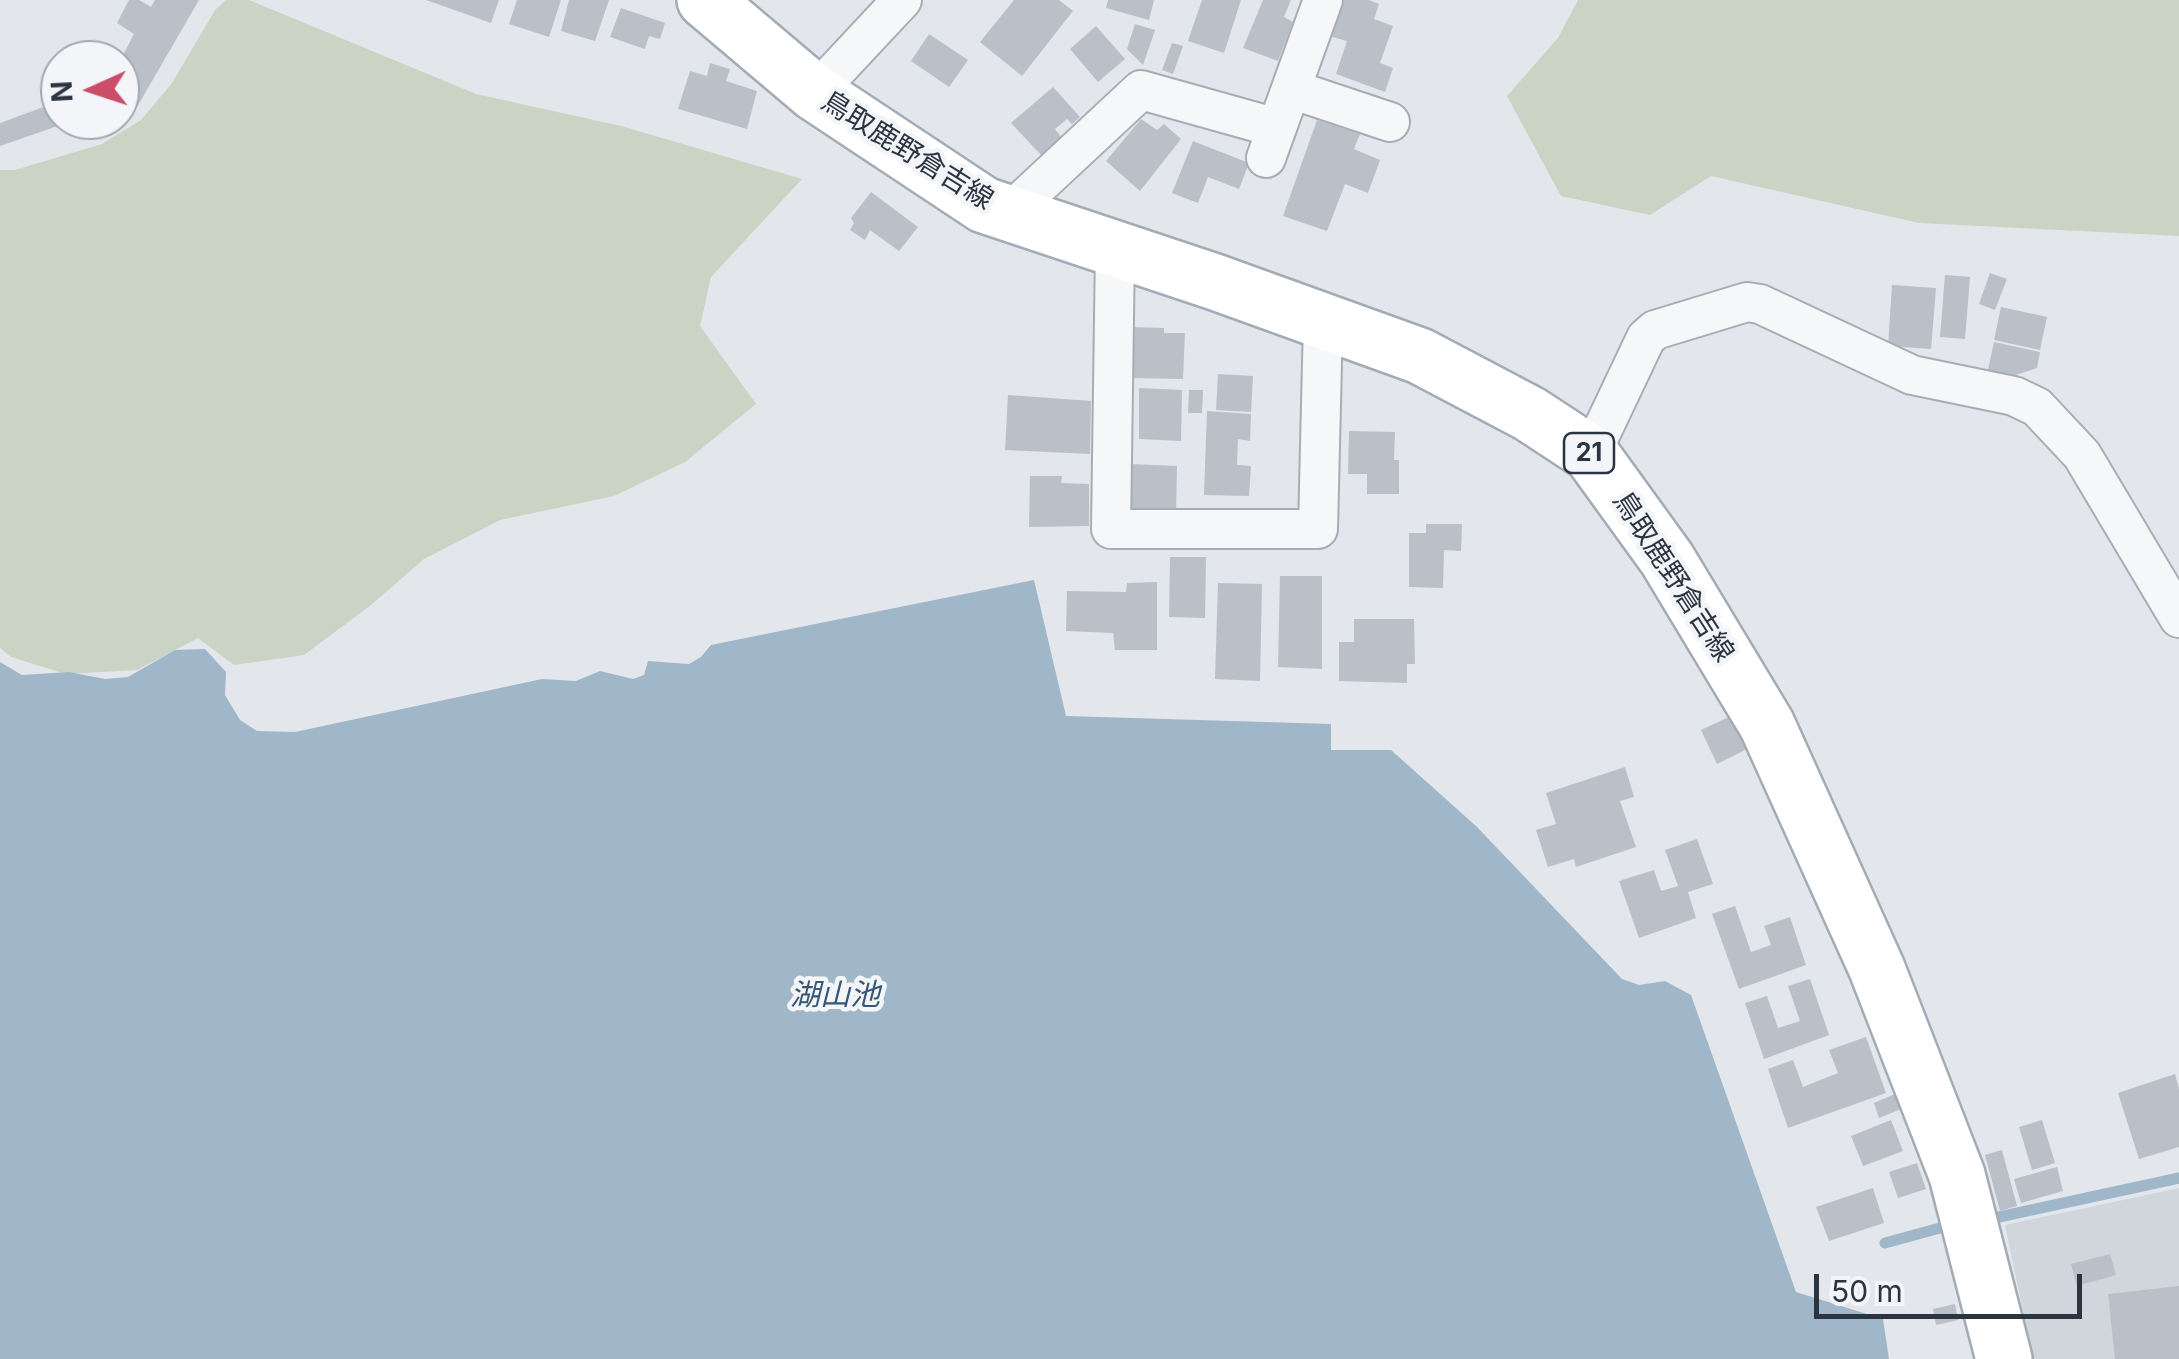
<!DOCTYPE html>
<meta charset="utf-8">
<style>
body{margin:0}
#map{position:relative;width:2179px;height:1359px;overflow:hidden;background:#e3e6eb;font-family:Inter,sans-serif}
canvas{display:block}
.north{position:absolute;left:40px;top:40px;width:100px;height:100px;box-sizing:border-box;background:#f3f5f8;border:2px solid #a3a8af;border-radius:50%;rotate:267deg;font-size:28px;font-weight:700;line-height:40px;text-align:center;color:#2b3542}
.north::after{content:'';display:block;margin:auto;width:35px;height:45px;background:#cb4d69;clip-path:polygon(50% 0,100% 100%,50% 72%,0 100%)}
.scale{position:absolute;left:1814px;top:1274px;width:268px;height:45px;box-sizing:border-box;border:5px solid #2b3542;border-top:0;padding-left:12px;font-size:30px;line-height:35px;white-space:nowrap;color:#2b3542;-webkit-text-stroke:8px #f3f5f8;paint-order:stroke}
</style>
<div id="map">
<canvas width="2179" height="1359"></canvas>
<div class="north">N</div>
<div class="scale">50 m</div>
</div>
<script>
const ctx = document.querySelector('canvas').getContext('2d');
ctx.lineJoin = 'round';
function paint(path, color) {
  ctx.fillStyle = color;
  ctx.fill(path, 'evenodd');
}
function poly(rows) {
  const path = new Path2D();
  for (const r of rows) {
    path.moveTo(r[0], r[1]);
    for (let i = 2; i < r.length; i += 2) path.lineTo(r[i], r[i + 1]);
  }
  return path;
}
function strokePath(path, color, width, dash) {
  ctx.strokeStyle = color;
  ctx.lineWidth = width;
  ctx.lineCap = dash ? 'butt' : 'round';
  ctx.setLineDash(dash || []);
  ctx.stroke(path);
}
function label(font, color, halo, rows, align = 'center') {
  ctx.font = font + ' Inter,"Noto Sans JP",sans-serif';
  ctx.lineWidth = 9;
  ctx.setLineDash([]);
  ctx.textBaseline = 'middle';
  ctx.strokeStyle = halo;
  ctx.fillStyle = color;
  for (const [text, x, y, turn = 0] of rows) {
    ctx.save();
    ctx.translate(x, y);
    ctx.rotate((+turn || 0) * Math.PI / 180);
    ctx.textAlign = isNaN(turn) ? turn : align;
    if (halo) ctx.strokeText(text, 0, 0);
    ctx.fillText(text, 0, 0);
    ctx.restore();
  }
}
paint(poly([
 [2179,1188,2179,1359,2033,1359,2005,1225]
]), '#d1d6dc');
paint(poly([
 [226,0,249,0,476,94,621,126,802,179,711,277,700,326,756,404,685,462,614,496,500,520,424,559,371,605,304,655,234,665,198,638,137,670,66,674,11,657,0,648,0,170,15,170,102,144,141,120,172,83,215,10],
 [1578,0,2179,0,2179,236,1919,223,1711,176,1650,215,1561,196,1507,96,1558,38]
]), '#c9d4c4');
paint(poly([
 [1034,580,1066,716,1331,724,1331,750,1391,750,1476,826,1622,979,1639,985,1665,981,1691,995,1796,1292,1883,1319,1889,1359,0,1359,0,662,22,675,69,672,105,679,128,677,175,650,205,649,226,672,225,695,240,720,257,731,295,732,542,679,576,681,600,671,633,679,644,675,648,661,689,664,701,657,711,645]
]), '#9fb7c9');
strokePath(poly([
 [1999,1217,2179,1178],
 [1885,1243,1940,1228]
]), '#9fb7c9', 11);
paint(poly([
 [129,0,139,0,151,7,155,0,199,0,130,119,120,114,120,61,134,34,117,23],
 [426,0,499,0,491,23],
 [517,0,561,0,549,37,509,24],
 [569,0,609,0,595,41,561,31],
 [1014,0,1059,0,1073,11,1022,76,980,42],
 [1108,0,1154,0,1149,20,1106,8],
 [1202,0,1241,0,1224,53,1188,41],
 [1263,0,1291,0,1284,17,1293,22,1278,61,1243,48],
 [1337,0,1369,0,1379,4,1374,19,1393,26,1380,63,1393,68,1385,92,1336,74,1347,41,1325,35],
 [621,8,665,23,660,39,649,36,645,49,610,37],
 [1135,24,1155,30,1143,65,1127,49],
 [1096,26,1125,59,1098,82,1070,49],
 [929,34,968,60,949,87,911,61],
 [1172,43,1183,46,1173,74,1162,70],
 [710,63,730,69,726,81,757,91,747,129,678,109,690,71,707,76],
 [1053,87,1080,117,1072,124,1067,119,1055,129,1062,138,1042,156,1011,123],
 [60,101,60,120,72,121,0,146,0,123],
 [1141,119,1157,130,1164,124,1181,139,1140,191,1106,161],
 [1317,120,1360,134,1354,149,1380,160,1368,193,1345,184,1327,231,1283,216],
 [1193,141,1249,163,1239,189,1208,177,1198,203,1172,193],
 [871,192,918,227,899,251,870,230,865,240,850,230,854,223,851,218],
 [1990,273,2007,279,1995,310,1979,304],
 [1945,275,1970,277,1965,339,1940,337],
 [1892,285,1936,288,1931,349,1888,346],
 [2001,307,2047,317,2040,350,1994,340],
 [1129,327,1164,328,1164,333,1185,333,1183,379,1128,378],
 [1994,342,2040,352,2037,368,2004,379,1987,374],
 [1218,374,1253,376,1251,412,1216,410],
 [1139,388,1182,390,1181,441,1139,439],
 [1189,390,1203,390,1202,413,1188,413],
 [1008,395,1091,401,1090,454,1005,450],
 [1207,411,1251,414,1250,441,1238,439,1237,465,1251,466,1249,496,1204,495],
 [1349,431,1395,432,1394,460,1399,460,1399,494,1367,494,1367,474,1348,474],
 [1130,464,1177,466,1176,513,1129,512],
 [1030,476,1062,476,1061,483,1089,484,1089,526,1029,527],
 [1426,524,1462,524,1461,551,1444,550,1443,588,1409,587,1409,533,1426,533],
 [1170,557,1206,557,1205,618,1169,617],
 [1280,576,1322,576,1322,669,1278,667],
 [1157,582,1157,650,1115,650,1113,633,1066,631,1067,591,1126,592,1127,583],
 [1218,583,1262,584,1260,681,1215,679],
 [1354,619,1414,619,1415,664,1407,664,1407,683,1339,681,1339,642,1354,642],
 [1733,715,1749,748,1717,764,1701,730],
 [1625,767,1634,797,1620,801,1636,847,1576,867,1574,859,1548,867,1536,830,1556,824,1546,793],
 [1697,839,1713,884,1688,892,1696,918,1639,938,1619,881,1654,870,1661,891,1678,886,1665,850],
 [1735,906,1751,952,1771,945,1764,926,1790,917,1806,965,1739,989,1712,914],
 [1810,979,1829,1035,1764,1059,1745,1003,1767,996,1778,1028,1800,1021,1788,986],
 [1866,1037,1886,1093,1788,1128,1768,1069,1793,1060,1803,1087,1838,1073,1829,1050],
 [2175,1074,2179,1089,2179,1147,2139,1159,2118,1093],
 [1895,1094,1901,1109,1879,1118,1874,1103],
 [1891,1120,1903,1151,1863,1166,1851,1136],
 [2042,1120,2055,1163,2032,1170,2019,1127],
 [2002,1150,2017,1206,2000,1211,1985,1155],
 [1917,1163,1926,1189,1898,1198,1889,1172],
 [2057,1167,2063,1191,2021,1203,2014,1179],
 [1873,1188,1884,1223,1829,1241,1816,1207],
 [2110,1254,2116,1275,2077,1286,2071,1264],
 [2179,1286,2179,1359,2115,1359,2108,1294],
 [1955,1304,1958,1320,1936,1325,1933,1309]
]), '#bac0c7');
const minor = poly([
 [1291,89,1390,122],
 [815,93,902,0],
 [1266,158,1323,0],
 [1009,213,1141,90,1277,128],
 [1115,249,1111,529,1318,529,1323,321],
 [1591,454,1646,338,1655,330,1747,302,1760,304,1912,375,2014,396,2037,407,2082,455,2179,618]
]);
const primary = poly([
 [705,0,815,93,984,205,1215,282,1420,356,1530,414,1591,454,1667,559,1767,725,1877,969,1957,1175,2004,1359]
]);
strokePath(minor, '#a8adb5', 42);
strokePath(primary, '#a2acb6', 60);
strokePath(minor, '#f6f7f9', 38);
strokePath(primary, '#fff', 55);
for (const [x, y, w] of [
 [1589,453,50]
]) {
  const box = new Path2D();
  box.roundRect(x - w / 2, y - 20, w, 40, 8);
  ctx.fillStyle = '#f3f5f8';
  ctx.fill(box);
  strokePath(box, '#2b3542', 2.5);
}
label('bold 25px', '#2b3542', null, [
 ["21",1589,453]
]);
label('28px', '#2b3542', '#f3f5f8', [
 ["鳥取鹿野倉吉線",907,151,32],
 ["鳥取鹿野倉吉線",1673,577,57]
]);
label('italic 30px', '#365775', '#f3f5f8', [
 ["湖山池",835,996]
]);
</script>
